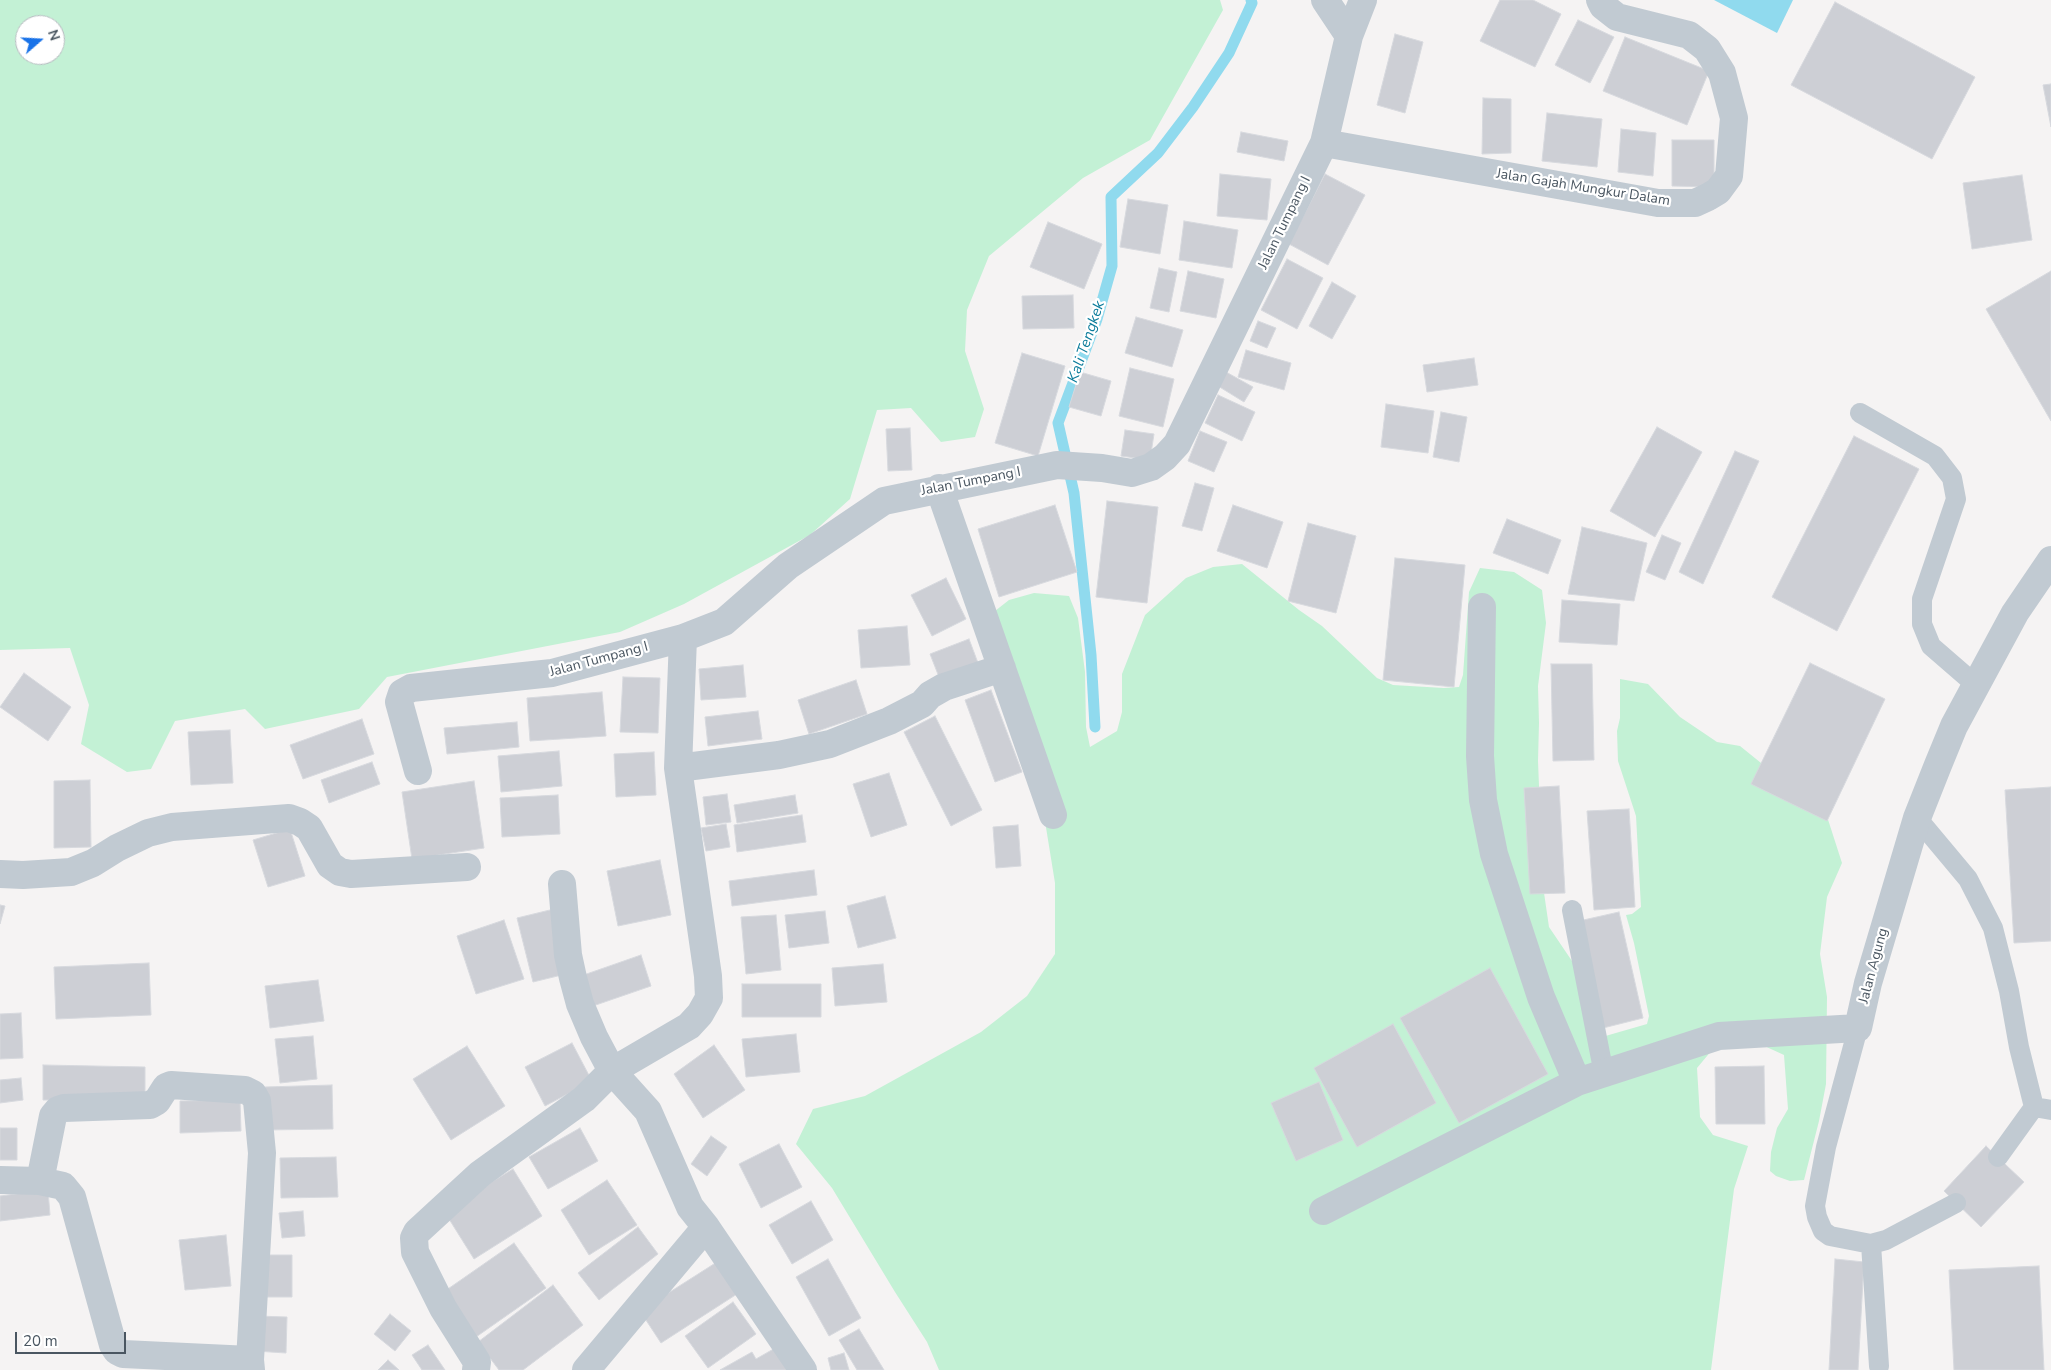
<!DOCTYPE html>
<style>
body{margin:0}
#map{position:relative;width:2051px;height:1370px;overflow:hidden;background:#f5f3f3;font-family:"Nunito Sans",sans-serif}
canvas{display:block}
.north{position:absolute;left:15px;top:15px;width:50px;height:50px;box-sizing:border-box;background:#fff;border:1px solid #b7bbc0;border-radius:50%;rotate:71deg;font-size:14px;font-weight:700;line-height:20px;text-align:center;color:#4a5661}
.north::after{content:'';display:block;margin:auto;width:18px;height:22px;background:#1a73e8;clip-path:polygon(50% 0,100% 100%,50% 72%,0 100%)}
.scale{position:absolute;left:15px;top:1332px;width:111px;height:22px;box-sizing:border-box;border:2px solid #4a5661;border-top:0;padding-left:6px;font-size:15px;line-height:18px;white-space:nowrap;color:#4a5661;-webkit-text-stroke:4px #fff;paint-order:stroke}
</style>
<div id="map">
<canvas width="2051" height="1370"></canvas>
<div class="north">N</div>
<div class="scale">20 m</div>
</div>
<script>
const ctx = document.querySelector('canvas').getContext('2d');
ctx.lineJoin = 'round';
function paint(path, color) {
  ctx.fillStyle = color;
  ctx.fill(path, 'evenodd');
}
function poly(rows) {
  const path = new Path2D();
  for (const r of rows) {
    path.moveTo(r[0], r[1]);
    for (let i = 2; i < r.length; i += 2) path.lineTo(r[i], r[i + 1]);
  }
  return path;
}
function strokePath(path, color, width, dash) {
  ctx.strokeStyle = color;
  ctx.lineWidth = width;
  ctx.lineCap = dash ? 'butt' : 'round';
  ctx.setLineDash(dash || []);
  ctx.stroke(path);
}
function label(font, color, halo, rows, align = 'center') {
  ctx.font = font + ' "Nunito Sans",sans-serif';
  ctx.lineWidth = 4.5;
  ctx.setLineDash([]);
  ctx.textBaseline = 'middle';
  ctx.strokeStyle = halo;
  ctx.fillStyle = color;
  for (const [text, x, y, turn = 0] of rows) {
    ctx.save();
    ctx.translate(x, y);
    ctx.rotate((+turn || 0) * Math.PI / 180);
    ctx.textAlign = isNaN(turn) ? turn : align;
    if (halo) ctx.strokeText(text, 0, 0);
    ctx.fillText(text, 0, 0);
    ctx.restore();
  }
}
paint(poly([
 [0,0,1220,0,1223,10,1150,140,1083,178,989,256,967,310,965,351,984,409,975,437,941,442,911,408,877,410,850,499,810,535,684,604,620,632,387,677,359,709,265,729,245,709,175,721,151,769,127,772,81,744,89,705,70,648,0,650],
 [25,25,55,25,55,55,25,55],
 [1242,564,1299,610,1322,626,1377,678,1393,685,1444,688,1459,687,1463,675,1469,592,1480,568,1514,572,1542,590,1546,623,1538,686,1539,723,1538,761,1543,886,1549,927,1572,961,1602,1037,1647,1024,1649,1016,1634,943,1626,915,1632,914,1641,907,1636,816,1618,761,1617,731,1620,718,1620,679,1648,684,1680,717,1717,742,1740,746,1766,767,1823,804,1842,863,1827,897,1820,954,1827,997,1826,1084,1819,1121,1804,1180,1790,1181,1776,1176,1770,1171,1771,1152,1777,1128,1788,1109,1784,1055,1760,1044,1712,1050,1697,1068,1700,1117,1713,1135,1748,1146,1734,1189,1711,1370,939,1370,927,1342,895,1292,832,1188,796,1144,813,1109,865,1096,981,1032,1027,996,1055,954,1055,883,1032,741,995,611,1009,600,1034,593,1069,596,1078,618,1085,672,1086,727,1090,747,1117,731,1122,712,1122,674,1145,615,1186,578,1213,567]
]), '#c3f1d5');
paint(poly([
 [1714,0,1793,0,1777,33]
]), '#90daee');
strokePath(poly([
 [1095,727,1091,655,1074,493,1058,423,1097,319,1112,266,1111,197,1158,153,1193,107,1229,53,1252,3,1251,0]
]), '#90daee', 11);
const building = poly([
 [1500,0,1533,0,1561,14,1535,67,1480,41,1500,0],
 [1835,2,1975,77,1932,159,1791,85,1835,2],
 [1578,20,1614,37,1590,83,1555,65,1578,20],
 [1395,34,1423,42,1405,113,1377,105,1395,34],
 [1625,37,1709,71,1687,125,1603,91,1625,37],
 [2051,84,2051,127,2043,85,2051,84],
 [1483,98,1511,99,1511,153,1482,154,1483,98],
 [1547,113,1602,119,1597,167,1542,161,1547,113],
 [1621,129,1656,133,1653,176,1618,172,1621,129],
 [1241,132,1288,141,1284,161,1237,152,1241,132],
 [1672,140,1714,140,1714,187,1672,186,1672,140],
 [1220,174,1271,179,1267,220,1217,216,1220,174],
 [1325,174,1365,195,1328,265,1289,244,1325,174],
 [2022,175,2032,240,1972,249,1963,183,2022,175],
 [1128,199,1168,205,1160,254,1120,247,1128,199],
 [1184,221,1238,230,1232,268,1179,260,1184,221],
 [1048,222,1102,244,1084,289,1030,267,1048,222],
 [1287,259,1323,278,1297,329,1261,310,1287,259],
 [1159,268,1177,272,1169,312,1150,308,1159,268],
 [1188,271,1224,279,1216,318,1180,311,1188,271],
 [2051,271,2051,421,1986,309,2051,271],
 [1332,282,1356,296,1332,339,1309,326,1332,282],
 [1073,295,1074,328,1023,329,1022,296,1073,295],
 [1136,317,1183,330,1172,367,1125,353,1136,317],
 [1258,321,1276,328,1267,348,1250,341,1258,321],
 [1246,350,1291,363,1284,390,1238,377,1246,350],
 [1022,353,1065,366,1038,456,995,443,1022,353],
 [1474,358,1478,385,1427,392,1423,365,1474,358],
 [1130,368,1174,379,1163,427,1119,416,1130,368],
 [1080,372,1111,381,1101,416,1069,407,1080,372],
 [1226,372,1253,387,1244,402,1218,386,1226,372],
 [1218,395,1255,412,1242,441,1205,423,1218,395],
 [1386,404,1434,411,1428,453,1381,447,1386,404],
 [1441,412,1467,417,1459,462,1433,457,1441,412],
 [1657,427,1702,452,1655,537,1610,511,1657,427],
 [910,428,912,470,888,471,886,429,910,428],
 [1125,430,1154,434,1150,460,1121,456,1125,430],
 [1200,431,1227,442,1214,472,1188,461,1200,431],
 [1854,436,1919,469,1837,631,1772,597,1854,436],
 [1735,451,1759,461,1703,584,1679,572,1735,451],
 [1195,483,1214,488,1202,531,1182,526,1195,483],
 [1107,501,1158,507,1147,603,1096,597,1107,501],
 [1055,505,1077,572,999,597,978,529,1055,505],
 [1233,505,1283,522,1267,568,1217,551,1233,505],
 [1507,519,1561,540,1548,574,1493,553,1507,519],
 [1308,523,1356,536,1336,613,1288,601,1308,523],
 [1582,527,1647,543,1634,601,1568,594,1582,527],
 [1662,535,1681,543,1665,580,1646,572,1662,535],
 [1395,558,1465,565,1454,687,1383,680,1395,558],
 [946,578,966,619,932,636,911,595,946,578],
 [1562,600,1620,604,1617,645,1559,642,1562,600],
 [907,626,910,665,861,668,858,630,907,626],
 [969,639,978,663,939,677,930,654,969,639],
 [1810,663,1885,699,1827,821,1751,784,1810,663],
 [1551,664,1592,664,1594,760,1553,761,1551,664],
 [743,665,746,697,701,700,699,669,743,665],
 [24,673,71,707,48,741,0,707,24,673],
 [623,677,660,678,658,733,620,732,623,677],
 [856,680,867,714,809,734,798,700,856,680],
 [991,690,1022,772,995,782,965,700,991,690],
 [602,692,606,736,530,741,527,698,602,692],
 [758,711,762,739,708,746,705,717,758,711],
 [935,716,982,810,951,826,904,732,935,716],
 [362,719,374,754,303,779,290,745,362,719],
 [517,722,519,747,447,754,444,728,517,722],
 [230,730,233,783,191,785,188,732,230,730],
 [559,751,562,786,501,792,498,756,559,751],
 [654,752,656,795,616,797,614,754,654,752],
 [372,762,380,784,329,803,321,780,372,762],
 [889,773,907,825,871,837,853,784,889,773],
 [90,780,91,847,54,848,54,781,90,780],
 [474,781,484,848,412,859,402,792,474,781],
 [1559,786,1565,893,1530,894,1524,788,1559,786],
 [2051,787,2051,941,2014,943,2005,790,2051,787],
 [727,794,731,822,706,825,703,797,727,794],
 [558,795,560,834,502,837,500,798,558,795],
 [795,795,798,813,737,823,734,805,795,795],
 [1629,809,1635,907,1594,910,1587,811,1629,809],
 [802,815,806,842,737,852,734,825,802,815],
 [726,824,730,847,706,851,701,828,726,824],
 [1018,825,1021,866,996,868,993,827,1018,825],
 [290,829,305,876,268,887,253,840,290,829],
 [660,860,671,915,618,926,607,871,660,860],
 [814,870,817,895,732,906,729,881,814,870],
 [885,896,896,938,858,948,847,906,885,896],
 [0,905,5,906,0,924,0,905],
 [554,909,570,973,533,982,517,918,554,909],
 [825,911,829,943,789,948,785,915,825,911],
 [1619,912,1643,1018,1603,1028,1579,921,1619,912],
 [776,915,781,970,746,974,741,917,776,915],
 [504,920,524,979,476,994,457,936,504,920],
 [641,955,651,986,590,1007,578,977,641,955],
 [149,963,151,1015,56,1019,54,967,149,963],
 [883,964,887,1002,835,1006,832,968,883,964],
 [1490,968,1548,1074,1459,1123,1400,1018,1490,968],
 [318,980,324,1021,270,1028,265,986,318,980],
 [742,984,821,984,821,1017,742,1017,742,984],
 [21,1013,23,1058,0,1059,0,1014,21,1013],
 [1393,1024,1436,1103,1357,1147,1314,1068,1393,1024],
 [796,1034,800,1072,746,1077,742,1039,796,1034],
 [313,1036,317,1079,280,1083,275,1039,313,1036],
 [572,1043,592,1081,545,1106,525,1067,572,1043],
 [714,1045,745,1090,703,1118,674,1074,714,1045],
 [467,1046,505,1106,451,1140,413,1079,467,1046],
 [43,1065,145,1067,145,1100,43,1100,43,1065],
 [1764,1066,1765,1124,1716,1124,1715,1067,1764,1066],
 [21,1078,23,1100,0,1103,0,1080,21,1078],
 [1319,1082,1343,1140,1296,1161,1271,1103,1319,1082],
 [332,1085,333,1129,266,1130,265,1087,332,1085],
 [240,1100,241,1131,180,1133,180,1101,240,1100],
 [0,1128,17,1128,17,1160,0,1160,0,1128],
 [580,1128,598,1161,548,1189,529,1157,580,1128],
 [711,1136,727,1147,707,1176,691,1164,711,1136],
 [779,1144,802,1187,761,1208,739,1164,779,1144],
 [1986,1146,2024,1182,1981,1227,1944,1191,1986,1146],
 [336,1157,338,1197,281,1198,280,1158,336,1157],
 [513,1169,542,1216,474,1259,444,1211,513,1169],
 [607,1180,637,1225,589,1255,561,1210,607,1180],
 [48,1190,50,1215,0,1221,0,1196,48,1190],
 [811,1201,833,1240,792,1264,769,1225,811,1201],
 [303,1211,305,1236,282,1238,279,1213,303,1211],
 [638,1227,658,1254,599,1300,578,1273,638,1227],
 [226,1235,231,1286,185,1290,179,1240,226,1235],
 [514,1243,546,1288,476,1337,445,1291,514,1243],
 [267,1255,292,1255,292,1297,267,1297,267,1255],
 [828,1259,861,1318,829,1336,796,1277,828,1259],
 [1835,1259,1864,1262,1858,1370,1829,1370,1835,1259],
 [717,1262,737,1294,661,1343,640,1311,717,1262],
 [2039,1266,2044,1370,1954,1370,1949,1270,2039,1266],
 [553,1285,583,1325,523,1370,499,1370,478,1342,553,1285],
 [733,1302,756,1334,708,1368,685,1336,733,1302],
 [390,1314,411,1331,395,1351,374,1334,390,1314],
 [257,1316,287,1317,286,1353,255,1351,257,1316],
 [859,1329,884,1370,857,1370,839,1340,859,1329],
 [428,1345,445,1370,422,1370,412,1355,428,1345],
 [777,1347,791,1370,720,1370,752,1352,756,1359,777,1347],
 [844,1353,849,1370,831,1370,828,1358,844,1353],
 [388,1360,399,1370,378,1370,388,1360]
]);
paint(building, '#cdcfd5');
strokePath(building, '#d7d9de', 1);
strokePath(poly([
 [1860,413,1935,456,1952,478,1956,499,1922,599,1922,624,1931,646,1976,685],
 [1917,818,1968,879,1993,928,2009,991,2019,1047,2034,1107,2051,1110],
 [1572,910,1604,1074],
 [1858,1028,1826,1147,1815,1206,1817,1217,1823,1231,1830,1236,1871,1244,1879,1366],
 [1998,1157,2034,1107],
 [1871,1244,1886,1240,1956,1203]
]), '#c1cad2', 20);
strokePath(poly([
 [1325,0,1349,36],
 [1324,143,1658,203,1695,203,1708,197,1718,191,1729,176,1734,118,1722,73,1707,49,1689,35,1617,17,1603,6,1600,0],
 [939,488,1053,815],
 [1482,607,1480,756,1483,800,1494,854,1541,997,1577,1082],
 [678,768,779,755,830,744,889,721,922,704,930,695,944,687,1002,668],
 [418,771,399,702,402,693,411,688,552,673,683,638,724,622,788,566,884,501,1057,465,1102,468,1132,473,1151,467,1165,457,1177,444,1324,143,1349,36,1363,0],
 [0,874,23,875,71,872,93,863,117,848,148,833,172,827,289,818,300,822,309,828,330,865,340,872,351,874,467,867],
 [562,884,568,955,573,978,580,1004,594,1037,612,1071,648,1111,690,1207,706,1227,803,1370],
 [0,1180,40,1181,63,1186,72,1197,113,1345,117,1351,123,1354,250,1360,251,1370],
 [40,1181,53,1116,58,1110,64,1108,150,1105,157,1101,166,1087,171,1085,245,1090,253,1094,257,1101,262,1153,250,1360],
 [1323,1211,1577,1082,1719,1036,1858,1028,1868,983,1917,818,1938,765,1954,726,2015,613,2051,560],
 [476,1370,477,1362,443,1308,415,1252,414,1238,417,1232,480,1174,584,1099,612,1071,689,1026,700,1014,709,998,708,976,678,768,683,638],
 [586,1370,706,1227]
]), '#c1cad2', 28);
label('14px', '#4a5661', '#fff', [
 ["Jalan Gajah Mungkur Dalam",1583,188,9],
 ["Jalan Tumpang I",1285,223,-64],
 ["Jalan Tumpang I",971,482,-11],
 ["Jalan Tumpang I",599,660,-15],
 ["Jalan Agung",1874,966,-75]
]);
label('italic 15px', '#0c7c9b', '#fff', [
 ["Kali Tengkek",1087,342,-71]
]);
</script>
